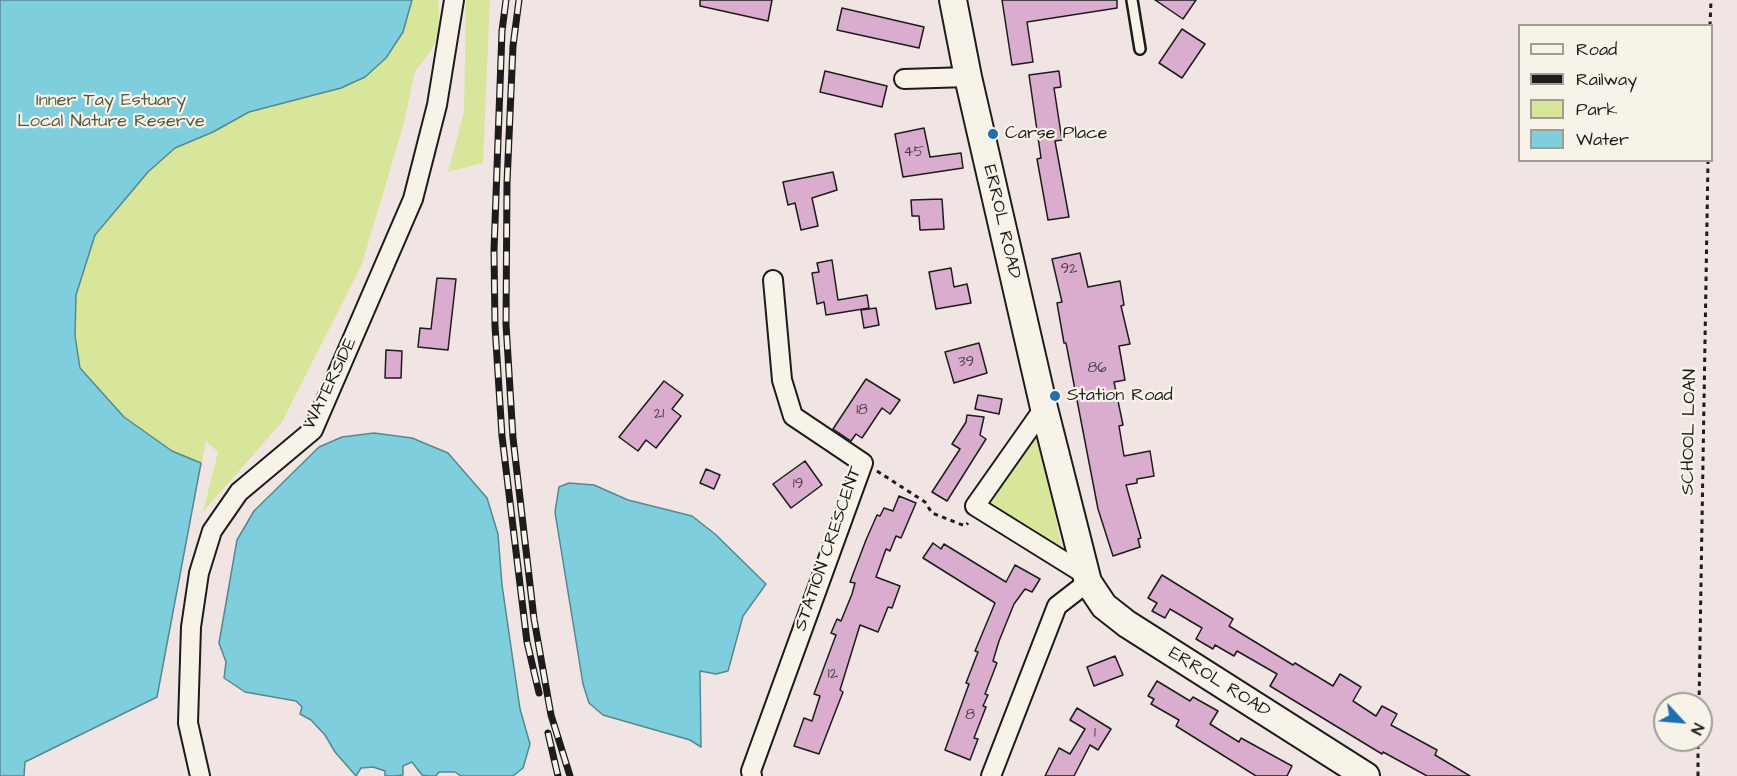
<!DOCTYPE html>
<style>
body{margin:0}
#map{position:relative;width:1737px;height:776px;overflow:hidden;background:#f1e5e3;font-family:"Architects Daughter",sans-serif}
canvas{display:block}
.legend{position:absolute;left:1518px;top:24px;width:195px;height:138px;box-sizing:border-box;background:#f7f3e8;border:2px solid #9f9d96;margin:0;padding:8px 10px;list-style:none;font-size:18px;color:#1c1c1c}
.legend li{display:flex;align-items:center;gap:12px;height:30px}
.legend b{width:30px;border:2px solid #9f9d96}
.north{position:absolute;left:1653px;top:692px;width:60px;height:60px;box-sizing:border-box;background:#f7f3e8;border:2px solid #9f9d96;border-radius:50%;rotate:116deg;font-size:16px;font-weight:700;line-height:24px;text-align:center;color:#1c1c1c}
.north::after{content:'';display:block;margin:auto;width:21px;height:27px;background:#1f6fb2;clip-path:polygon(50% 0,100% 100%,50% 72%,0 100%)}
</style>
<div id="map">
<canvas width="1737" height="776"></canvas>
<ul class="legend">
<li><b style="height:8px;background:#f7f3e8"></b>Road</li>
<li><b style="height:8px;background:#1c1c1c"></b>Railway</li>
<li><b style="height:16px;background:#d7e69a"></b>Park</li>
<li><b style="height:16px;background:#7fcedd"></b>Water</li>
</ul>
<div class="north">N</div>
</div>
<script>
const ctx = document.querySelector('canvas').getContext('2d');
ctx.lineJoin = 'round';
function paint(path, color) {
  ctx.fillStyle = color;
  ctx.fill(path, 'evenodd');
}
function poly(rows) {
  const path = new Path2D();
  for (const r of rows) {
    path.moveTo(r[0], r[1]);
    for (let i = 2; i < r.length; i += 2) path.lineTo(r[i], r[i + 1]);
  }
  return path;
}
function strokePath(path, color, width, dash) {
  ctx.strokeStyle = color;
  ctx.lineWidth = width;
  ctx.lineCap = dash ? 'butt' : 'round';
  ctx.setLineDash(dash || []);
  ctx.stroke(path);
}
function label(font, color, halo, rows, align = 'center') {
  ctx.font = font + ' "Architects Daughter",sans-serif';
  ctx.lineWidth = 4.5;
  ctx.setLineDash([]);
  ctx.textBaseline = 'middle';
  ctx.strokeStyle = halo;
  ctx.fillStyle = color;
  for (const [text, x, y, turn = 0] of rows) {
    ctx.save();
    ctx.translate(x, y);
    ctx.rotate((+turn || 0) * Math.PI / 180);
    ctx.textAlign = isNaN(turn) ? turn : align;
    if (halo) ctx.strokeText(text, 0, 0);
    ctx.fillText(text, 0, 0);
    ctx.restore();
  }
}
paint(poly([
 [0,0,438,0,440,32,431,51,415,71,404,123,362,264,282,422,203,512,218,452,206,441,157,697,25,762,24,776,0,776],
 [466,0,490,0,483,163,448,172,464,112],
 [1028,437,1040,439,1062,550,993,507,989,501,988,497]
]), '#d7e69a');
const water = poly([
 [0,0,412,0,403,32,386,58,365,77,341,88,249,112,213,132,175,148,148,172,95,235,76,295,75,336,80,368,124,417,172,451,201,463,157,697,25,762,24,776,0,776,0,0],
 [374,433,412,438,448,453,487,498,498,534,502,585,520,709,530,744,523,768,513,776,461,776,455,772,439,772,436,776,429,776,422,775,412,762,403,766,403,775,397,776,385,776,385,771,373,767,361,768,356,776,335,752,325,735,311,720,300,714,302,707,296,701,245,692,224,678,226,662,219,643,237,540,254,511,319,447,342,437,374,433],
 [569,483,594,485,628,500,692,516,715,534,766,584,743,616,728,671,716,674,700,671,701,747,690,740,603,715,589,703,583,684,555,512,559,487,569,483]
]);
paint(water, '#7fcedd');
strokePath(water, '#578790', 1.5);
const building = poly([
 [700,0,772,0,768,21,700,6,700,0],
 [1002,0,1117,0,1117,8,1027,22,1033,62,1012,65,1002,0],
 [1155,0,1196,0,1183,19,1155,0],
 [842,8,924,27,919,48,837,30,842,8],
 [1182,29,1205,44,1182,78,1159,63,1182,29],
 [825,71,887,86,882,107,820,92,825,71],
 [1059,71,1061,87,1054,88,1062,140,1055,141,1069,217,1048,220,1037,159,1041,158,1029,75,1059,71],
 [924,128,930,157,961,153,963,168,903,177,895,134,924,128],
 [833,172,837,190,812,198,818,226,801,230,795,203,788,205,783,182,833,172],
 [942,199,944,229,920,230,919,216,912,216,911,200,942,199],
 [1080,253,1088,287,1120,281,1124,305,1121,306,1130,344,1119,346,1125,380,1114,382,1123,425,1119,426,1124,456,1150,451,1154,476,1137,479,1137,483,1126,485,1141,538,1138,539,1140,547,1113,556,1098,509,1066,343,1064,343,1057,303,1062,302,1052,259,1080,253],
 [832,260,838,300,867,295,869,308,826,315,824,302,817,304,812,273,819,272,817,263,832,260],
 [951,268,954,287,967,284,971,303,936,309,929,272,951,268],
 [437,278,456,279,448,350,418,347,420,328,431,329,437,278],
 [876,308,879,325,864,328,861,310,876,308],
 [979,343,987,373,954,383,945,352,979,343],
 [386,350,402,351,401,378,385,378,386,350],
 [866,379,900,400,890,414,882,408,862,438,856,434,851,441,833,429,866,379],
 [664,381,683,395,672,409,681,416,656,448,646,440,638,451,619,437,664,381],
 [978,395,1002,399,999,414,975,409,978,395],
 [967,415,984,417,980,435,986,439,947,501,932,492,960,449,952,444,966,422,967,415],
 [805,461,822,485,791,508,773,484,805,461],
 [706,469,720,475,714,489,700,483,706,469],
 [899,496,916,503,901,538,896,536,890,551,886,549,876,577,900,586,892,608,888,607,878,632,860,625,840,690,843,692,819,754,794,746,804,718,812,721,820,696,814,694,836,635,831,633,837,619,841,621,852,594,855,583,850,582,866,540,877,515,880,516,884,508,893,511,899,496],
 [933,543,941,549,944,544,1006,582,1015,565,1040,579,1032,592,1025,589,1014,604,999,641,993,661,997,663,985,694,988,695,983,706,986,707,974,738,978,739,970,760,945,750,969,684,966,683,978,652,975,651,995,603,923,558,933,543],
 [1162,575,1233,619,1229,626,1293,665,1295,663,1333,686,1340,674,1361,687,1353,701,1376,716,1382,706,1397,714,1391,725,1437,750,1435,755,1470,776,1427,776,1383,752,1382,754,1270,686,1277,674,1237,651,1234,656,1215,645,1213,649,1196,639,1202,628,1170,609,1165,618,1152,611,1157,603,1148,598,1162,575],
 [1115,656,1123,675,1094,686,1087,667,1115,656],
 [1157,681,1190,701,1193,697,1218,711,1210,724,1239,742,1241,738,1292,766,1287,776,1256,776,1176,726,1179,720,1151,704,1154,699,1148,696,1157,681],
 [1077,708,1111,729,1098,750,1090,745,1074,776,1045,776,1059,748,1070,754,1085,729,1070,720,1077,708]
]);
paint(building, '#daaccd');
strokePath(building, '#1c1c1c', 1.5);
const lane = poly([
 [1132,0,1140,49]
]);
const street = poly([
 [904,79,968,77],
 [1044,408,975,506,1086,575],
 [200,776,188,723,191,627,199,573,212,531,239,492,313,430,413,199,437,105,454,0],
 [752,776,751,771,863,463,793,416,782,380,773,280],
 [991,776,1057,606,1088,582]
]);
const secondary = poly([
 [953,0,968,77,1044,408,1088,582,1104,606,1127,624,1366,776]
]);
strokePath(lane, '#1c1c1c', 14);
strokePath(street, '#1c1c1c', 22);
strokePath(secondary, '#1c1c1c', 30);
strokePath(poly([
 [1710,26,1711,0],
 [877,471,925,502,932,513,965,526,968,523],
 [1699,704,1708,160],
 [1698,776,1698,740]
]), '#1c1c1c', 3, [4.5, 4.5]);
strokePath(lane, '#f7f3e8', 9);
strokePath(street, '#f7f3e8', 18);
strokePath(secondary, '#f7f3e8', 26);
const rail = poly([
 [506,0,502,31,494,250,495,326,502,436,527,642,539,693],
 [519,0,513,46,507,183,506,324,513,438,534,619,551,715,570,776],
 [548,733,558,776]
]);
strokePath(rail, '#1c1c1c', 7);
strokePath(rail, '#f7f3e8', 4.5, [14]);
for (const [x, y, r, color] of [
 [993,134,6,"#1f6fb2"],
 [1055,396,6,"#1f6fb2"]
]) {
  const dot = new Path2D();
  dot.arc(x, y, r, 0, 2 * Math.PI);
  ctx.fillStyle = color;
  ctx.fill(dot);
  strokePath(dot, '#f7f3e8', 2);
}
label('15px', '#4c4048', null, [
 ["45",914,153],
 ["92",1069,270],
 ["39",966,363],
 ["86",1097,369],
 ["18",862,411],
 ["21",659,415],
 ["19",798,485],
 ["12",833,675],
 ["8",970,716],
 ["1",1095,734]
]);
label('18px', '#545942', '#f7f3e8', [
 ["Inner Tay Estuary",111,101],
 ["Local Nature Reserve",111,122]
]);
label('18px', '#1c1c1c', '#f7f3e8', [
 ["Carse Place",1005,134],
 ["Station Road",1067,396]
], 'left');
label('18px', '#1c1c1c', '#f7f3e8', [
 ["ERROL ROAD",1001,222,77],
 ["WATERSIDE",331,384,-64],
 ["SCHOOL LOAN",1690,432,-89],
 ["STATION CRESCENT",829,549,-71],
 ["ERROL ROAD",1219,683,32]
]);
</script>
